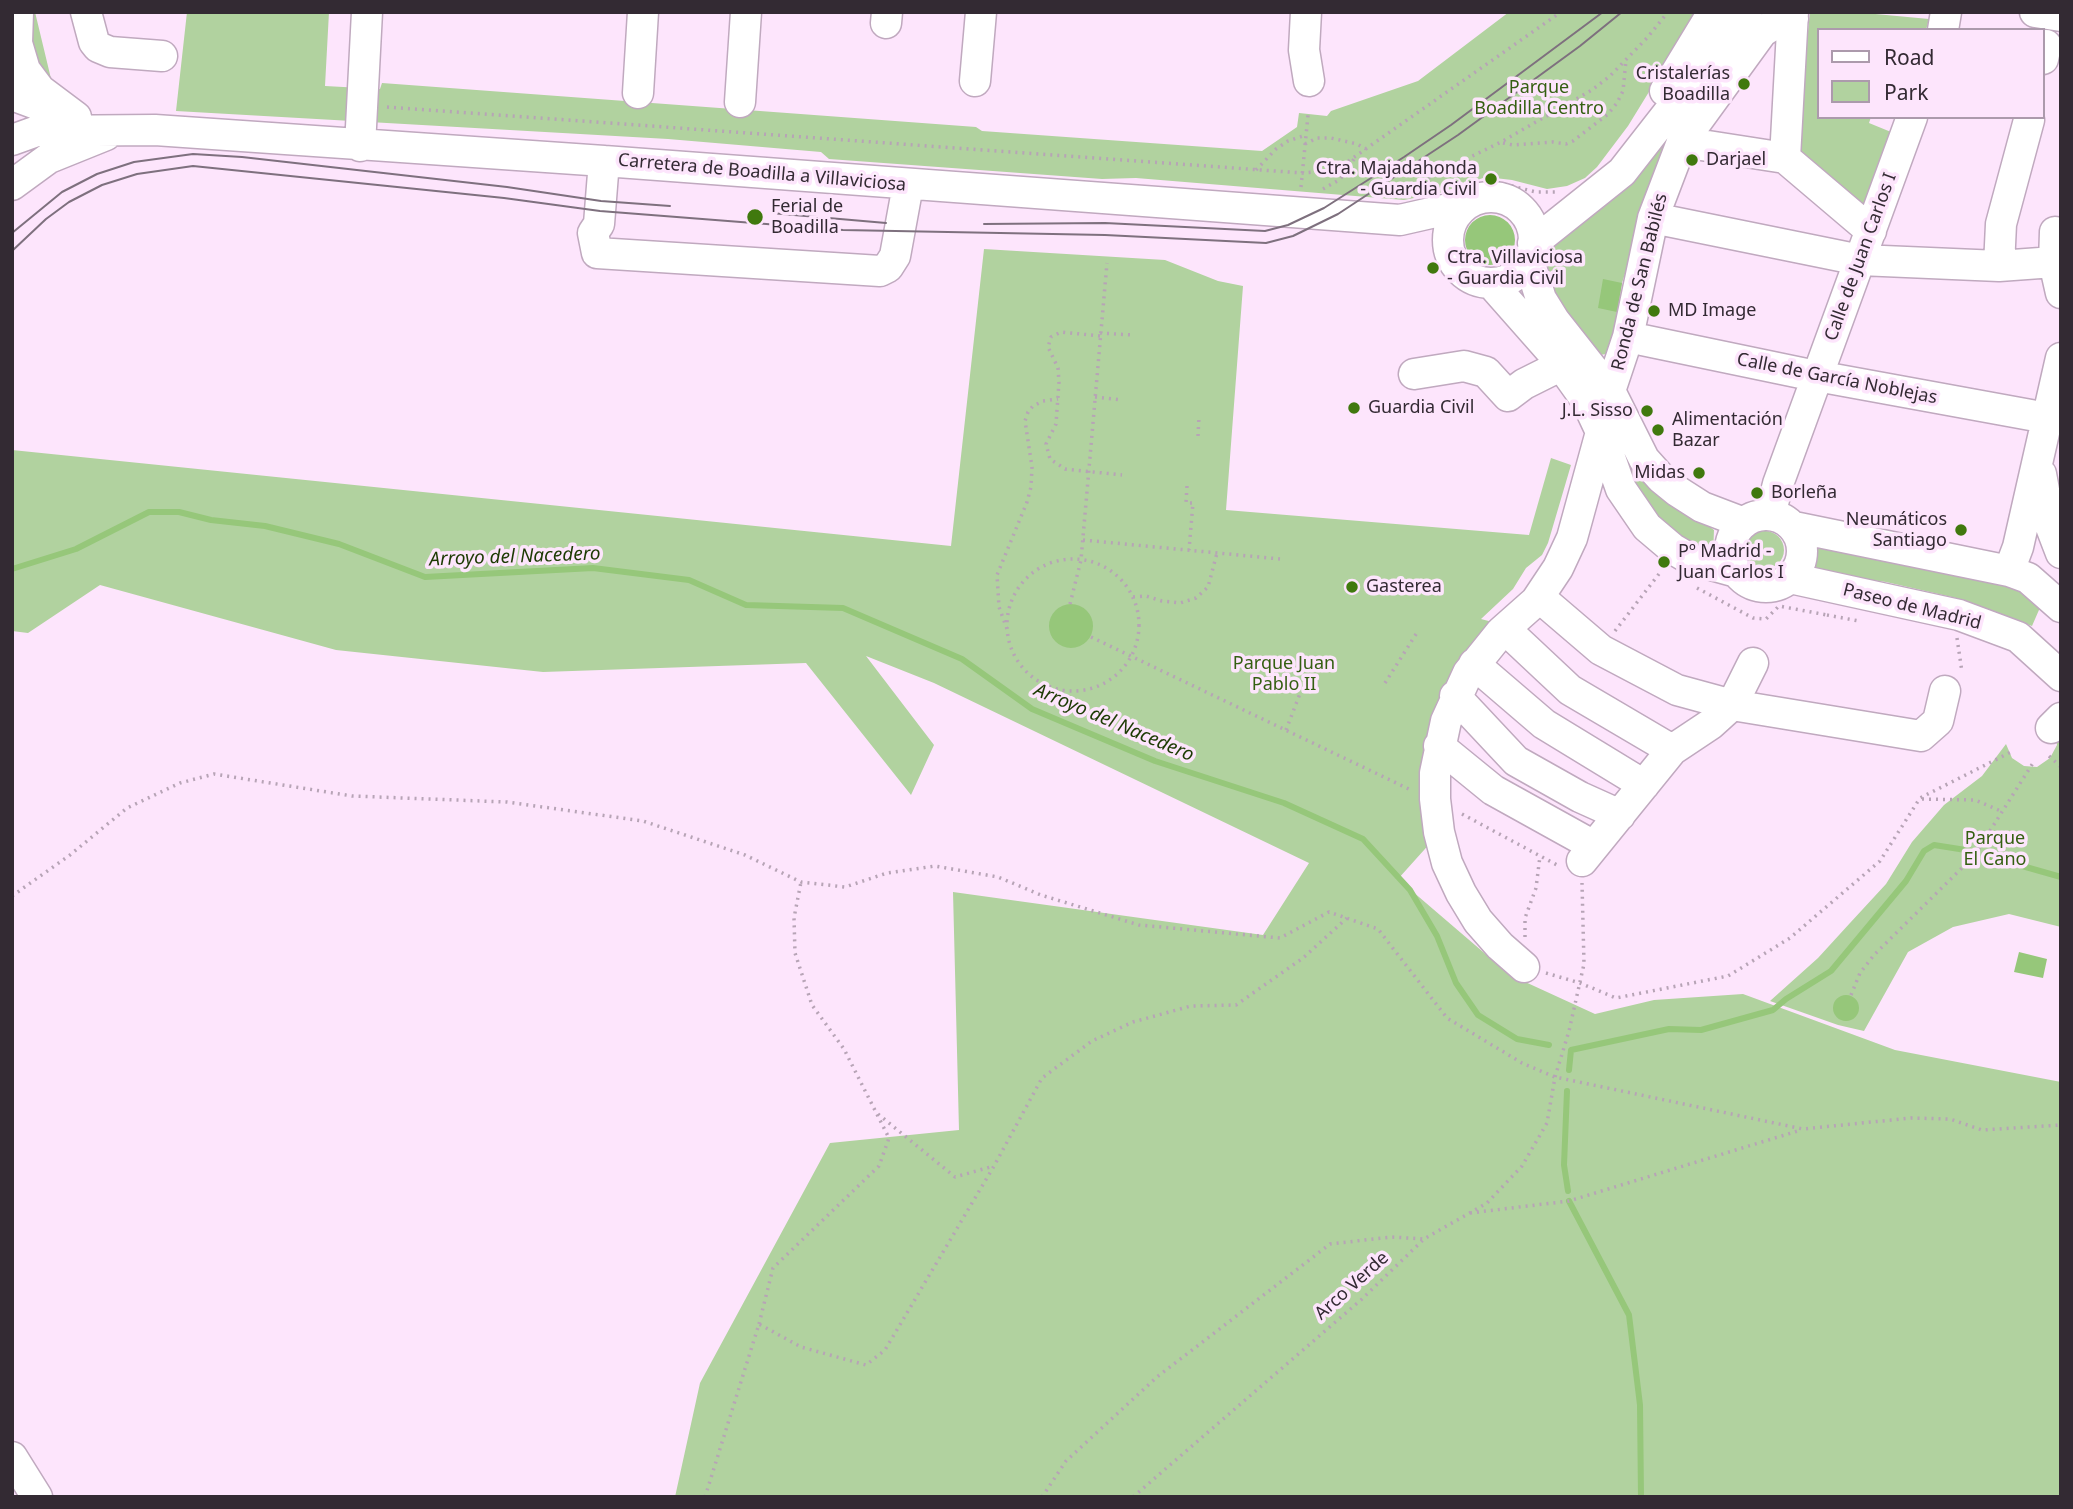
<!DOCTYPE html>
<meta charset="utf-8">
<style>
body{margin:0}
#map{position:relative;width:2073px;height:1509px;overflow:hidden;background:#fde5fc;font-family:"Noto Sans",sans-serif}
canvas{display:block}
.frame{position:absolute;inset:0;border:14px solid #332a33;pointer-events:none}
.legend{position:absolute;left:1817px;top:28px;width:228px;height:91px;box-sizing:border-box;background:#fde5fc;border:2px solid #ac9aac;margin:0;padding:9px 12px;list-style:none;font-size:21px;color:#332a33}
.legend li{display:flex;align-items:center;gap:14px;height:35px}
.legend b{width:35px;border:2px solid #ac9aac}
</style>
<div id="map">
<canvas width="2073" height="1509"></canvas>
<div class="frame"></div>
<ul class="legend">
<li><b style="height:9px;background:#fff"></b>Road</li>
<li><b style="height:19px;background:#b1d29f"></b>Park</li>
</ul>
</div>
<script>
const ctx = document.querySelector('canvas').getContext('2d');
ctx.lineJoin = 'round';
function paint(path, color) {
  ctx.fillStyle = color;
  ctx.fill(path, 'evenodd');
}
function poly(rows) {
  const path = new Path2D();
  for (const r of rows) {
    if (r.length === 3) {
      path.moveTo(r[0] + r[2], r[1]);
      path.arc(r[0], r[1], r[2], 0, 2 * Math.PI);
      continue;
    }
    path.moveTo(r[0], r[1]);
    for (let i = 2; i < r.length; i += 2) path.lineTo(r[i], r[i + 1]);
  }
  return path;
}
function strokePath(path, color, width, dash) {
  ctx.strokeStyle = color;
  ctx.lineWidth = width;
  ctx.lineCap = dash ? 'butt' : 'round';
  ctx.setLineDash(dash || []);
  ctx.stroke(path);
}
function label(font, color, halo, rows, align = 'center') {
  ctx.font = font + ' "Noto Sans",sans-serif';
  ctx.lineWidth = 7;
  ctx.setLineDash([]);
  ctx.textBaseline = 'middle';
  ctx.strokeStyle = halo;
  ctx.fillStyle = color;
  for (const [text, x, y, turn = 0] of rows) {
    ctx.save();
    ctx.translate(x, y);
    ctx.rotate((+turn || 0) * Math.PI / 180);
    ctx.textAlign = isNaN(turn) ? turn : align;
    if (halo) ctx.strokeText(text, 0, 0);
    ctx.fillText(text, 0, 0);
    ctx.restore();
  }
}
paint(poly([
 [26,12,35,12,53,87,35,71],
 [187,12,329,12,325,86,380,89,382,83,976,127,982,131,1262,151,1297,127,1299,113,1327,116,1331,111,1418,81,1509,12,1698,12,1628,126,1597,167,1585,178,1567,186,1547,189,1512,180,1486,177,1439,193,1404,200,1136,178,1102,179,829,159,821,152,668,139,176,111],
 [1810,12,1854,12,1929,19,1926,30,1819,30,1819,117,1871,117,1869,123,1891,132,1864,203,1854,203,1796,147],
 [1671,132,1622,283,1614,342,1607,354,1599,355,1556,300,1547,282,1546,248,1551,242,1604,207,1624,188],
 [984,249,1165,260,1218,281,1243,286,1226,510,1529,535,1551,458,1571,465,1548,543,1542,555,1526,568,1513,589,1481,619,1496,623,1467,659,1433,840,1398,879,1510,975,1595,1014,1654,1000,1743,994,1895,1050,2061,1082,2061,1497,675,1497,700,1383,830,1143,959,1130,953,892,1263,935,1309,863,934,683,866,656,934,745,911,795,806,663,543,672,336,650,100,585,28,633,12,631,12,450,951,546],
 [1613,443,1629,455,1655,487,1714,530,1713,555,1683,541,1646,511],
 [1765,550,19],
 [1814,542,1994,576,2042,603,2032,626,1956,598,1886,582,1813,572],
 [2061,722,2061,927,2009,914,1953,927,1908,952,1864,1031,1838,1025,1770,1001,1818,958,1850,923,1886,884,1912,842,1944,805,1982,776,2006,744,2012,758,2024,766,2037,767,2050,758,2057,745,2054,728]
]), '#b1d29f');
paint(poly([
 [1490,240,25],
 [1603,279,1622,283,1617,312,1598,308],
 [1071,626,22],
 [2019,952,2047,959,2043,978,2014,972],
 [1846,1008,13]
]), '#96c77a');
strokePath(poly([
 [12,569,76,549,149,512,179,512,211,520,265,526,339,544,425,577,593,568,689,580,746,605,843,608,962,659,1032,709,1155,761,1284,803,1363,839,1410,890,1437,936,1456,983,1478,1015,1517,1039,1549,1045],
 [1987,856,2061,877],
 [1569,1070,1571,1050,1669,1029,1701,1030,1773,1010,1786,999,1831,971,1906,881,1924,851,1934,845,1972,851],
 [1567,1091,1564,1165,1568,1191],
 [1569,1201,1629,1315,1640,1405,1641,1497]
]), '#96c77a', 6);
const minor = poly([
 [18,12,17,43,25,70,40,90,76,117],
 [86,12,94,42,98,47,110,52,162,56],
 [1306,12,1304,50,1309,81],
 [2035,12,2061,16],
 [886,23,887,12],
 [1943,30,1946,12],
 [2043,59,2046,45],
 [975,81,981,12],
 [1665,91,1713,12],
 [638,93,643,12],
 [12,95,55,111],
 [740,102,746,12],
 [12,140,37,131,155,130,604,161,1400,220,1466,205],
 [1682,142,1785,158,1871,231],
 [360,146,367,12],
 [1785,158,1793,12],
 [604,161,599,224,593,233,597,253,880,271,888,267,895,256,908,185],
 [12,185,49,158,106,135],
 [1491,240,43],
 [1653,218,1860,260,1999,266,2054,262],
 [2061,233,2055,232,2054,262,2061,293],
 [1533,243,1622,172,1747,12],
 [1529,261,1541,299,1554,320,1610,391,1644,459,1661,478,1677,491,1702,507,1744,523],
 [1999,266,2001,224,2029,120],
 [1491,283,1551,351,1586,400,1601,432,1621,489,1647,527,1673,549,1690,559,1737,572],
 [1628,337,1806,374,2047,418],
 [1414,374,1464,366,1486,372,1508,396,1524,384,1562,365],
 [1610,391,1628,337,1653,218,1682,142,1762,32,1779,21,1793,19],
 [2041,474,2051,527,2061,553],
 [1770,515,1778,484,1912,117],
 [1766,551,36],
 [1794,527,2009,571,2028,578,2061,607],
 [2009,571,2018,547,2061,358],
 [1790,578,1959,615,2018,637,2061,676],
 [1539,597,1601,650,1677,690,1732,705,1921,736,1938,721,1945,691],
 [1505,629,1570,690,1672,750],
 [1474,664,1544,724,1644,785],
 [1455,696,1516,761,1580,797,1620,815],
 [2051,728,2061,718],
 [1439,746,1493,790,1594,846],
 [1582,861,1672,750,1711,724,1732,705,1753,663],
 [1524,967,1500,946,1478,921,1461,893,1447,863,1439,832,1435,799,1435,773,1446,721,1468,673,1501,632,1536,601,1558,568,1572,538,1601,432],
 [12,1457,37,1497]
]);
strokePath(minor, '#c0a9bf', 33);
strokePath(poly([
 [387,107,1303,173,1325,171,1340,167,1561,12],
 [1503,143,1513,145,1553,142,1566,144,1573,141,1608,114,1617,103,1623,91,1626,60],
 [1305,144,1317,138,1331,138,1357,144,1366,149],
 [1256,170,1276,149,1288,141,1306,135],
 [1477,183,1495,182,1536,192,1556,192],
 [1301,187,1308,115],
 [1323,189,1339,180,1347,171,1354,159],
 [1397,193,1501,142,1592,90,1610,76,1647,38,1668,12],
 [1100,333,1132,335],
 [1100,336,1061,332,1051,337,1048,347,1058,368,1059,382,1056,424,1046,444,1050,459,1065,469,1122,475],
 [1095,397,1122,400],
 [1198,436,1199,417],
 [1187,486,1186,503,1193,503,1189,550],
 [1083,540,1280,559],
 [1073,625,66],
 [1697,588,1753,618,1766,619,1779,606,1827,615,1827,612],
 [1133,597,1146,596,1162,601,1180,603,1196,598,1208,587,1217,553],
 [1070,604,1081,560,1107,263],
 [1827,615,1859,621],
 [1007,629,999,607,997,575,1027,502,1031,487,1032,467,1025,421,1028,412,1033,406,1043,401,1058,399],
 [1615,631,1662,570],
 [1091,637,1411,790],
 [1957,638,1962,672],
 [1385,683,1418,631],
 [1286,730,1301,691],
 [2049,756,2060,766,2061,770],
 [1922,799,1975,800,2003,812],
 [1462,814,1557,865],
 [12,896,70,855,127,808,180,783,214,774,352,796,507,802,643,821,745,855,801,882,845,887,887,873,935,866,998,877,1041,895,1139,925,1280,938,1329,912,1378,929,1447,1018,1522,1063,1555,1077,1803,1129,1911,1118,1950,1119,1982,1130,2061,1125],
 [1525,937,1525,918,1536,888,1540,856],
 [1546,973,1580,983,1616,998,1728,976,1790,938,1880,861,1920,798,2013,751],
 [1851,995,1860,973,1874,955,1974,856,2033,763],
 [878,1114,955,1177,994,1166],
 [1470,1213,1569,1201,1801,1130],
 [759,1324,773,1268,879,1166,889,1138,844,1049,812,1005,795,953,794,918,801,882],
 [705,1497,759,1324,801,1347,866,1365,885,1350,994,1166,1042,1078,1092,1041,1133,1022,1191,1006,1236,1005,1303,958,1347,918],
 [1042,1497,1066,1461,1157,1377,1330,1244,1391,1237,1424,1239],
 [1133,1497,1362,1299,1424,1239,1487,1203,1522,1166,1547,1123,1555,1077,1569,1031,1584,964,1582,883]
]), '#b7a4b6', 3.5, [2, 5]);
strokePath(minor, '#fff', 30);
strokePath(poly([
 [771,213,886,223],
 [984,224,1105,223,1265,231,1288,225,1324,208,1404,157,1451,125,1603,12],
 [12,233,62,192,97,174,134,162,193,154,242,157,507,187,601,201,670,206],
 [12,251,46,219,69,202,102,185,137,174,193,166,504,198,600,211,843,230,1105,235,1266,243,1293,236,1338,214,1458,135,1580,46,1622,12]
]), '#7e707e', 2);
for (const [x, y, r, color] of [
 [1744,84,7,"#40790e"],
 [1692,160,7,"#40790e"],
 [1491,179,7,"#40790e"],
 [755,217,9,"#40790e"],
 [1433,268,7,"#40790e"],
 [1654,311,7,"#40790e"],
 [1354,408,7,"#40790e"],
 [1647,411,7,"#40790e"],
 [1658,430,7,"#40790e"],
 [1699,473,7,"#40790e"],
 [1757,493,7,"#40790e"],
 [1961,530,7,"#40790e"],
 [1664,562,7,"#40790e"],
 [1352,587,7,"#40790e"]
]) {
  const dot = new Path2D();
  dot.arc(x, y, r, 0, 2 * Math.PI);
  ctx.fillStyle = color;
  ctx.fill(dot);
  strokePath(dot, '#fde5fc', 2.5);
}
label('18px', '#332a33', '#fde5fc', [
 ["Cristalerías",1730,74,"right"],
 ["Boadilla",1730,95,"right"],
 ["Darjael",1706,160],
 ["Ctra. Majadahonda",1477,169,"right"],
 ["- Guardia Civil",1477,190,"right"],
 ["Ferial de",771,207],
 ["Boadilla",771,228],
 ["Ctra. Villaviciosa",1447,258],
 ["- Guardia Civil",1447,279],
 ["MD Image",1668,311],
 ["Guardia Civil",1368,408],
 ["J.L. Sisso",1633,411,"right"],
 ["Alimentación",1672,420],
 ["Bazar",1672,441],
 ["Midas",1685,473,"right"],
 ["Borleña",1771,493],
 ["Neumáticos",1947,520,"right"],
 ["Santiago",1947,541,"right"],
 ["Pº Madrid -",1678,552],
 ["Juan Carlos I",1678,573],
 ["Gasterea",1366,587]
], 'left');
label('18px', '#345f11', '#fde5fc', [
 ["Parque",1539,88],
 ["Boadilla Centro",1539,109],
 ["Parque Juan",1284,664],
 ["Pablo II",1284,685],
 ["Parque",1995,839],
 ["El Cano",1995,860]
]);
label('18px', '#332a33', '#fde5fc', [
 ["Carretera de Boadilla a Villaviciosa",762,173,5],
 ["Calle de Juan Carlos I",1861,257,-70],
 ["Ronda de San Babilés",1640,282,-76],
 ["Calle de García Noblejas",1837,379,11],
 ["Paseo de Madrid",1912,607,14],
 ["Arco Verde",1352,1286,-42]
]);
label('italic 19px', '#1c3a03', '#fde5fc', [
 ["Arroyo del Nacedero",515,557,-2],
 ["Arroyo del Nacedero",1114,723,23]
]);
</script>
